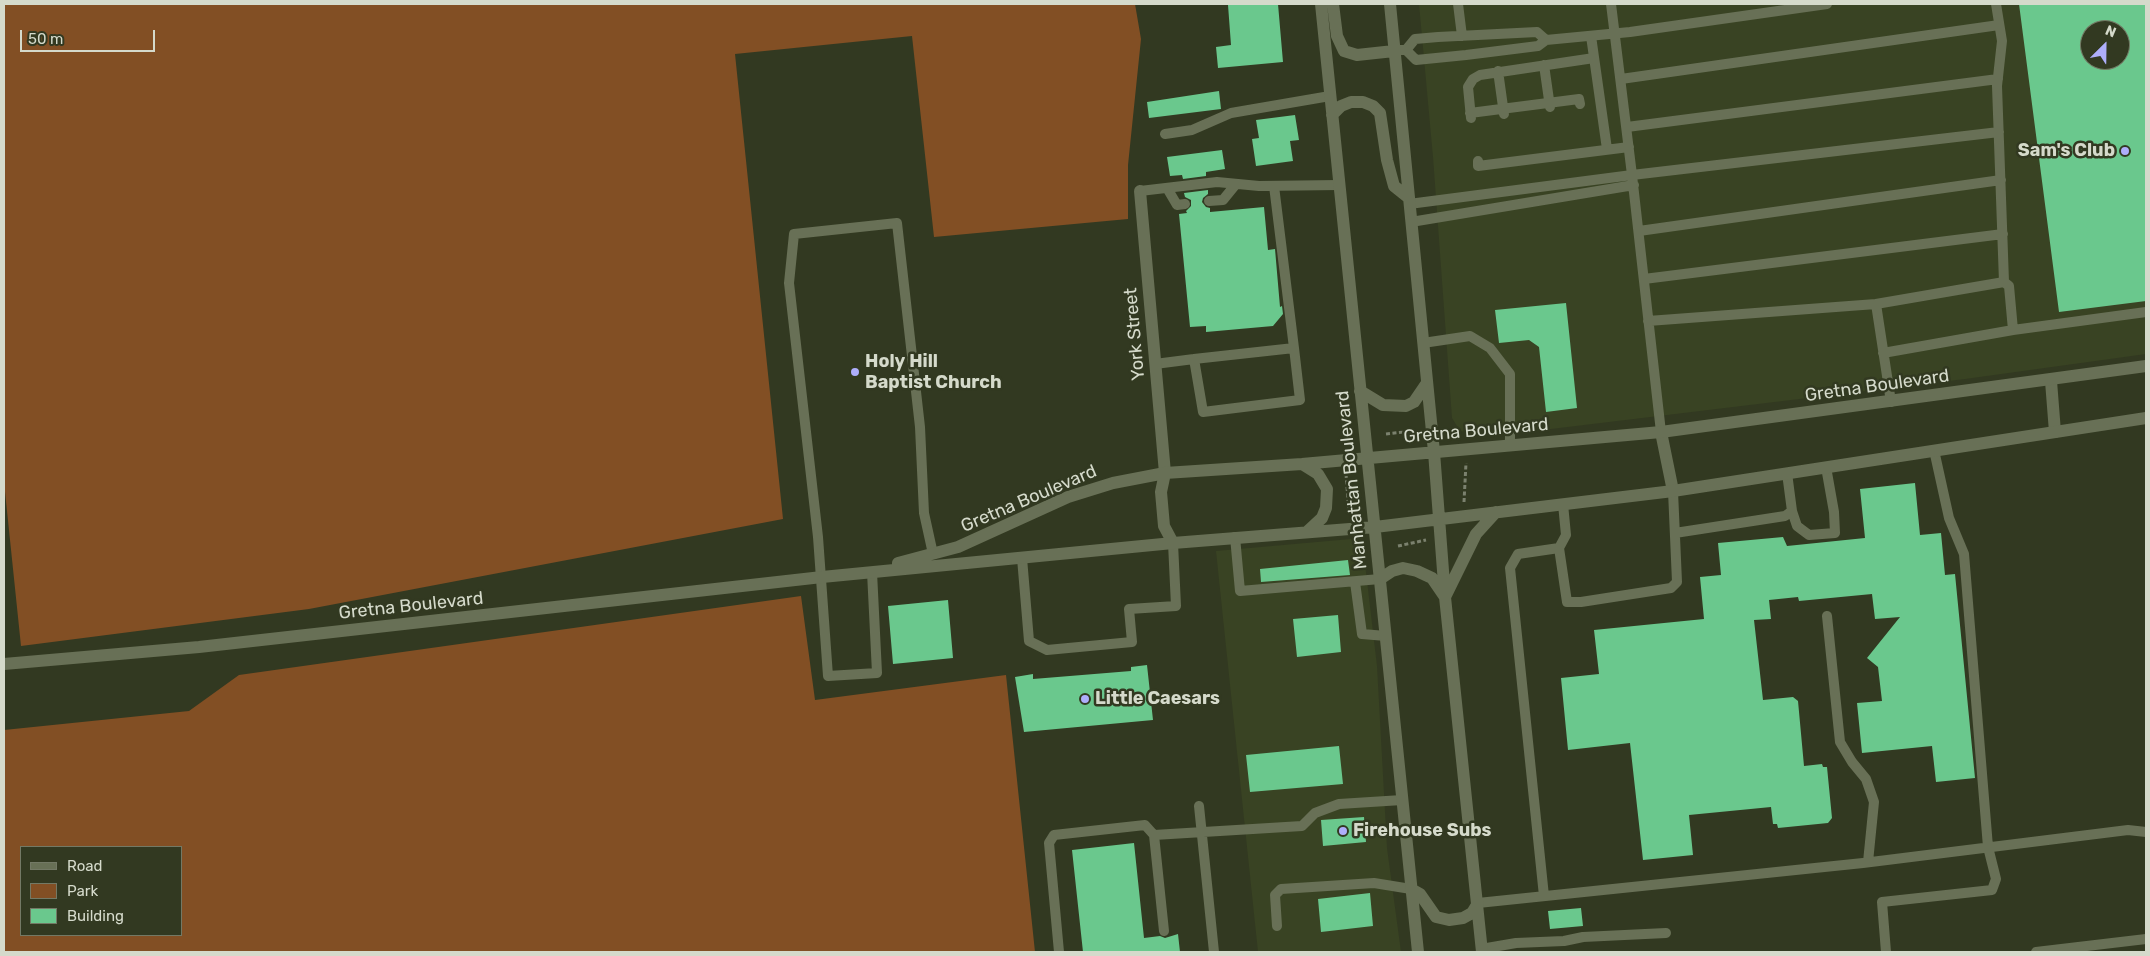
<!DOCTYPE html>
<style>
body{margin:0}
#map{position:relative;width:2150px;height:956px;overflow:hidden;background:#323921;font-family:Rubik,sans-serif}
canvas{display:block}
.frame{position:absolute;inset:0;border:5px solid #d5dacb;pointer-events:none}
.legend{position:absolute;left:20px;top:846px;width:162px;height:90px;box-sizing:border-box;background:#323921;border:1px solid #737965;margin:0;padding:6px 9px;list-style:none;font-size:15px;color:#d5dacb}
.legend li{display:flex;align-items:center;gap:10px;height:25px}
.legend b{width:25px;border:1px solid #737965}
.north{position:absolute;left:2080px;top:20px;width:50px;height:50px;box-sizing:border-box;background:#323921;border:1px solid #737965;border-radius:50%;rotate:23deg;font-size:14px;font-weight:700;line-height:20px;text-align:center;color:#d5dacb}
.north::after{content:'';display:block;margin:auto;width:18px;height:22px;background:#aeaefb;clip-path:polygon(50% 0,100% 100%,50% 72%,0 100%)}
.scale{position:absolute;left:20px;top:30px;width:135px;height:22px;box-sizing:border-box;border:2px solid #d5dacb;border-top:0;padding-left:6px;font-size:15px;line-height:18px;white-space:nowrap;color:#d5dacb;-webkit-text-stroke:4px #323921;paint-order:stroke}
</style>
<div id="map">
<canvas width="2150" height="956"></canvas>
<div class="frame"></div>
<ul class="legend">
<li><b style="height:6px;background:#687056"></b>Road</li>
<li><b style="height:14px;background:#824f24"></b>Park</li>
<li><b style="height:14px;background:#6ac88d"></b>Building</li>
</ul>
<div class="north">N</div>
<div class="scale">50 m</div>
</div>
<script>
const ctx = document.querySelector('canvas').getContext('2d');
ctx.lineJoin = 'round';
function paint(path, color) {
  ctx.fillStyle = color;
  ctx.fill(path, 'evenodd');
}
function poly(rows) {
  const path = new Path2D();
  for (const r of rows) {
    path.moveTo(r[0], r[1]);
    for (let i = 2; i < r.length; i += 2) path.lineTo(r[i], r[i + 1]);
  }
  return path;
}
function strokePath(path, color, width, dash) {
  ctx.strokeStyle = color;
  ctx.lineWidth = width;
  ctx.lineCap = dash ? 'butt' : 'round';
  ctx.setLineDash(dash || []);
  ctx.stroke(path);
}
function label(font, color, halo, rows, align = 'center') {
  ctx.font = font + ' Rubik,sans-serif';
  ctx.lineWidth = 5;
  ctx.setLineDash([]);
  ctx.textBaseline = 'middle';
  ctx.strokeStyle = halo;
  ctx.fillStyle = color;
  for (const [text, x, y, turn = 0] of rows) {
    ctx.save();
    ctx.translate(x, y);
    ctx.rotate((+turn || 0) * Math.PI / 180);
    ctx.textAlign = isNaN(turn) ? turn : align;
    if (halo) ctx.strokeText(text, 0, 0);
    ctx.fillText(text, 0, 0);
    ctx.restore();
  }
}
paint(poly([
 [1419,4,2146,4,2146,354,1965,379,1493,436,1460,431,1452,418,1433,157],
 [2090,30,2120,30,2120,60,2090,60],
 [1362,538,1377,666,1387,848,1401,952,1258,952,1216,551]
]), '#394323');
paint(poly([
 [4,4,1135,4,1141,39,1128,165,1128,219,934,237,912,36,735,54,783,519,309,609,21,646,4,482],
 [801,596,815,700,1006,675,1035,952,4,952,4,730,189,711,239,675],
 [21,847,181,847,181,935,21,935]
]), '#824f24');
paint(poly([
 [1241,4,1278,4,1283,62,1218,68,1216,47,1231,45,1228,5],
 [2019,4,2146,4,2146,301,2059,312],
 [2090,30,2120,30,2120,60,2090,60],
 [1219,91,1221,109,1149,118,1147,102],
 [1295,115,1299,140,1290,141,1293,161,1256,166,1252,139,1259,138,1256,120],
 [1222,150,1225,169,1206,172,1206,176,1183,179,1182,175,1170,176,1167,157],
 [1208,190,1208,194,1203,198,1202,202,1206,207,1210,208,1210,212,1264,207,1268,250,1275,249,1280,307,1282,306,1283,314,1273,326,1206,332,1206,326,1190,327,1179,214,1187,213,1186,211,1191,206,1191,200,1185,197,1184,193],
 [1566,303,1577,408,1546,412,1539,347,1529,340,1499,343,1495,310],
 [1915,483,1920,535,1941,533,1945,575,1955,574,1975,778,1936,782,1932,746,1862,753,1857,703,1882,701,1878,667,1867,658,1900,617,1875,619,1872,594,1799,601,1798,597,1769,600,1771,619,1754,620,1763,700,1793,697,1798,701,1804,766,1822,764,1823,767,1827,767,1832,818,1828,823,1778,828,1777,824,1773,824,1771,807,1689,815,1693,855,1643,860,1630,743,1568,750,1561,678,1599,674,1594,630,1704,619,1700,577,1721,575,1718,543,1783,537,1787,546,1865,538,1860,489],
 [1348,560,1350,575,1261,582,1260,569],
 [948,600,953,658,893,664,888,606],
 [1338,615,1341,652,1297,657,1293,619],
 [1147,665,1153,720,1024,732,1015,677,1033,674,1033,679,1131,671,1131,667],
 [1339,746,1343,784,1250,792,1246,755],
 [1364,817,1366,842,1323,846,1321,820],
 [1134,843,1144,938,1160,936,1165,938,1178,934,1180,952,1083,952,1072,850],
 [1370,893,1373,926,1321,932,1318,899],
 [1581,908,1583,926,1550,929,1548,911]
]), '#6ac88d');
strokePath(poly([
 [1386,434,1413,431],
 [1346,474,1349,513],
 [1464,502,1466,463],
 [1398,546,1426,540]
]), '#7b816e', 3, [4, 2.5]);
strokePath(poly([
 [1458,4,1462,36],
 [1611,4,1632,175,1661,432],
 [1996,4,2002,41,1997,86,2004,282],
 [1591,36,1607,149],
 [1400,50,1406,50,1415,39,1438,37,1537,32,1546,40],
 [1406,50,1416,60,1466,55,1538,46,1546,40,1630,32,1827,4],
 [1544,65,1550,107],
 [1498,71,1504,114],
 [1621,79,1999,25],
 [1470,113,1579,99,1580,104],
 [1471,118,1468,87,1473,79,1480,75,1594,58],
 [1627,127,1998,79],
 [1165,134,1192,130,1231,113,1330,96],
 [1478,161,1478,166,1629,147],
 [1274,186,1294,348],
 [1167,188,1177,205,1185,204],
 [1140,191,1217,182,1259,186,1339,185],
 [1209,201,1223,200,1236,184],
 [1409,204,1632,175,1999,132],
 [1411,222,1634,185],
 [1639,231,2001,180],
 [1644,279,2003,234],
 [1648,321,1876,304],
 [2013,330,2146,312],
 [1423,343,1470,336,1490,348,1510,374,1510,446],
 [1883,353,2013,330,2009,286,2004,282,1876,304,1891,402],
 [1155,364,1194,359,1294,348,1300,400,1203,412,1194,359],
 [1787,473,1792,511,1797,526,1809,535,1835,533,1834,512,1826,467],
 [1675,533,1785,516,1792,511],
 [1235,537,1240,591,1380,579],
 [1559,548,1567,602,1581,602,1671,588,1677,582,1673,491],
 [1022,558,1029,641,1047,650,1132,642,1129,609,1176,606,1173,543],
 [872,572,877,673,828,676,818,537,789,283,794,234,897,223,920,427,924,513,933,554],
 [1355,582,1362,634,1386,636],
 [1827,616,1840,742,1852,762,1866,779,1874,802,1868,862],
 [1199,806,1214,952],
 [1154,835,1302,826,1315,813,1339,804,1402,800],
 [1544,896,1510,568,1518,554,1559,548,1566,535,1563,504],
 [1478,903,1863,863,2128,830,2146,832],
 [1277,926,1275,895,1281,889,1374,883,1411,889],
 [1481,949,1516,943,1564,941,1583,937,1666,933],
 [1059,952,1049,843,1054,835,1145,825,1154,835,1164,931],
 [1886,952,1882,902,1992,890,1996,879,1988,847,1964,554,1949,518,1934,450],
 [2036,952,2146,939]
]), '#687056', 10);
strokePath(poly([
 [1140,191,1165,473],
 [2051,381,2055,432],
 [1661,432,1673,491]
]), '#687056', 12);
strokePath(poly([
 [1321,4,1418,952],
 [1333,4,1337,36,1344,51,1357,55,1394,51],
 [1390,4,1434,452,1445,597,1482,952],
 [1332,115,1341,106,1351,102,1363,102,1373,106,1380,113,1387,160,1394,186,1409,198],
 [1360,391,1383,405,1406,406,1414,402,1427,383],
 [1302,464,1318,474,1327,489,1326,508,1322,518,1308,531],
 [1165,473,1161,492,1164,526,1173,543],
 [898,563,958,547,1068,497,1113,483,1165,473,1302,464,1661,432,2146,366],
 [1380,579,1392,571,1403,568,1417,571,1432,578,1445,597,1476,534,1496,512],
 [4,664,199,647,822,577,1173,543,1375,527,1673,491,2146,418],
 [1411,889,1420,894,1436,917,1449,920,1463,918,1472,913,1478,903]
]), '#687056', 12);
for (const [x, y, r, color] of [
 [2125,151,5,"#aeaefb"],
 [855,372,5,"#aeaefb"],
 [1085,699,5,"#aeaefb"],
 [1343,831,5,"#aeaefb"]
]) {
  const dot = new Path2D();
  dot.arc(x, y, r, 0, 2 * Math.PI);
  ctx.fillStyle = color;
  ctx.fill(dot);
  strokePath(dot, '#323921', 2);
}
label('bold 18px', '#d5dacb', '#323921', [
 ["Sam's Club",2115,151,"right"],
 ["Holy Hill",865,362],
 ["Baptist Church",865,383],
 ["Little Caesars",1095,699],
 ["Firehouse Subs",1353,831]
], 'left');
label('18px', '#d5dacb', '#323921', [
 ["York Street",1135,334,-95],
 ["Gretna Boulevard",1877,386,-8],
 ["Gretna Boulevard",1476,431,-5],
 ["Manhattan Boulevard",1352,480,-96],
 ["Gretna Boulevard",1029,499,-23],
 ["Gretna Boulevard",411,606,-6]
]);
</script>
